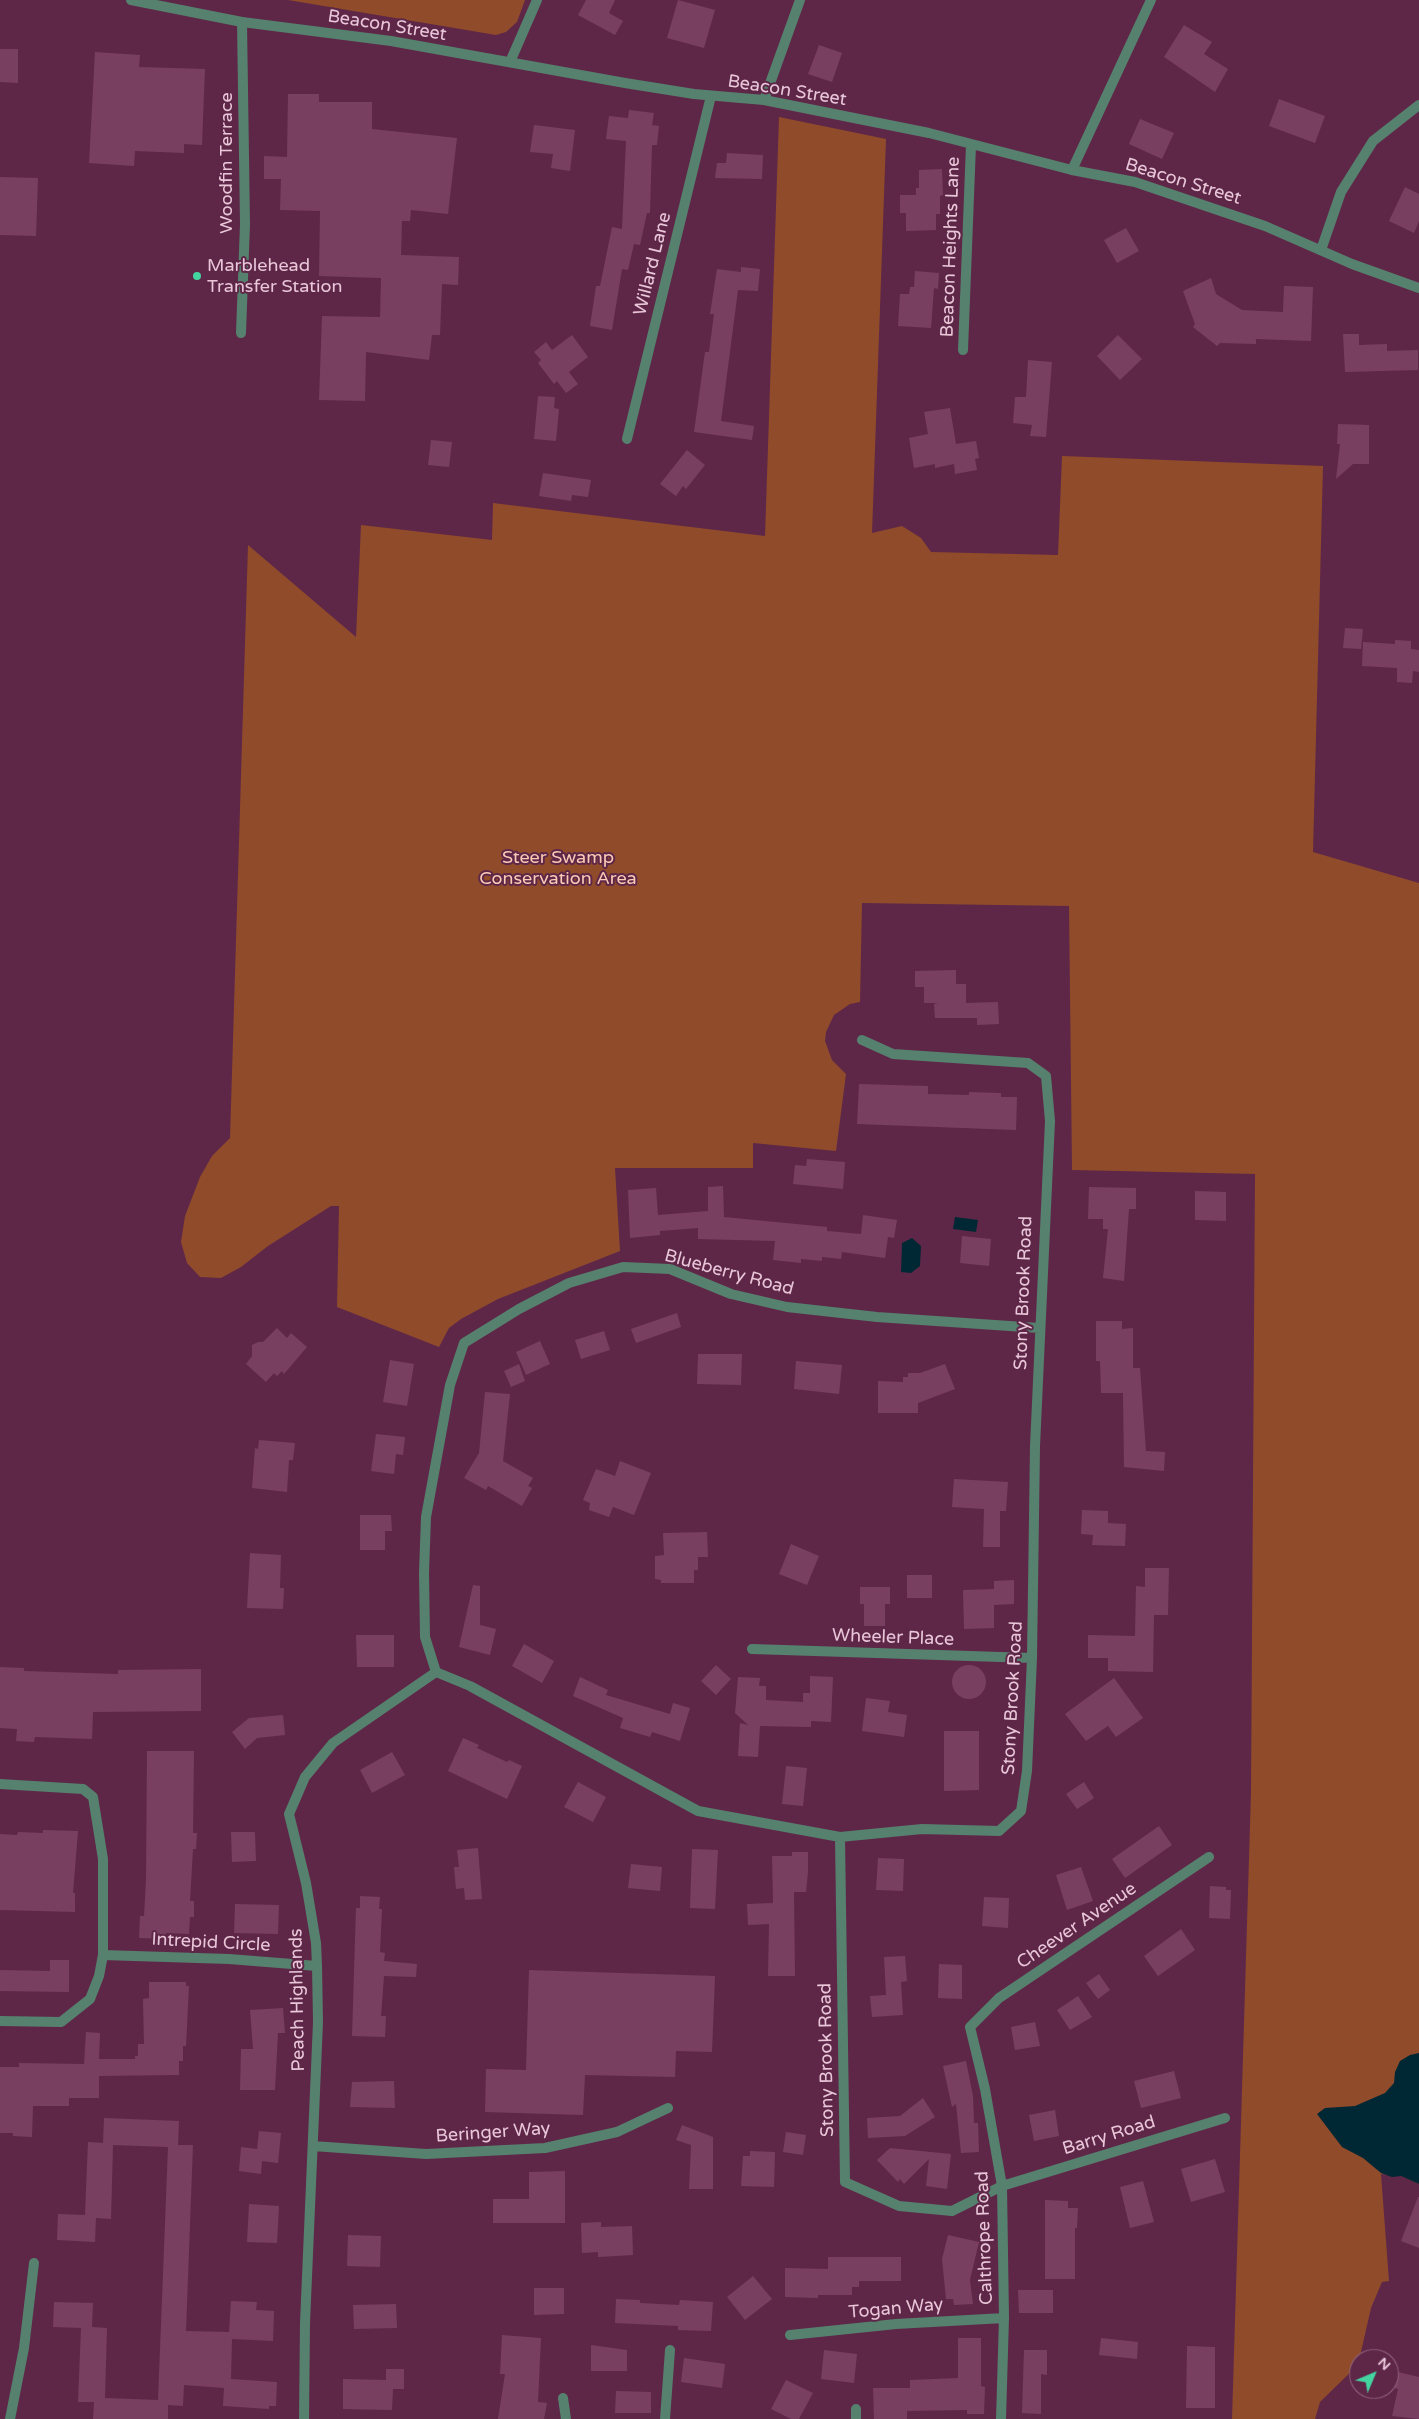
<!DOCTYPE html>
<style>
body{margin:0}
#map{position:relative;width:1419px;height:2419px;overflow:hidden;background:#5e2748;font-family:"Varela Round",sans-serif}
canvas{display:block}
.north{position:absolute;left:1349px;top:2349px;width:50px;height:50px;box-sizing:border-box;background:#5e2748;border:1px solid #966782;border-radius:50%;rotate:45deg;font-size:14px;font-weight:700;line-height:20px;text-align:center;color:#e9c7d9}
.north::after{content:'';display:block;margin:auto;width:18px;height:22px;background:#43d4a0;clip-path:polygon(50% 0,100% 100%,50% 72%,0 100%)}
</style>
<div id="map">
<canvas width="1419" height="2419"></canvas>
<div class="north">N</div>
</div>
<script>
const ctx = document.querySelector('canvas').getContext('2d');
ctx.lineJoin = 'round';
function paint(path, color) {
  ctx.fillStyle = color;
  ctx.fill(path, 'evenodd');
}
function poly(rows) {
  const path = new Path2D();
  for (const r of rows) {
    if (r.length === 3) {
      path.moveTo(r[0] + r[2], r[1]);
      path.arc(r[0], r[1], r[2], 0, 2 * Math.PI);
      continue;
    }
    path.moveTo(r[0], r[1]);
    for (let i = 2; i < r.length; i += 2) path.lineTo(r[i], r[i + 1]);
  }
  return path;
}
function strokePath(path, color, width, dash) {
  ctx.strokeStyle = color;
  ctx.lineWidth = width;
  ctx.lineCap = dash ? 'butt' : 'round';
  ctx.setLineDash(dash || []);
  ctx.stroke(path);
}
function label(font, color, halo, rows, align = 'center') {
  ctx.font = font + ' "Varela Round",sans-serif';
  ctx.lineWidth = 4;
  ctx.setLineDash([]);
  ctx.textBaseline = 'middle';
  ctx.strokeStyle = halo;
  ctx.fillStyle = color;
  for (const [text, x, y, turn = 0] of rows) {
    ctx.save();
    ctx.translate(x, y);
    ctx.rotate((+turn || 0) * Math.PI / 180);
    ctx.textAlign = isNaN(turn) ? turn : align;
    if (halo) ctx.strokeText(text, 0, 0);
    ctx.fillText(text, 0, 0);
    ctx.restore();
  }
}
paint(poly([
 [288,0,525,0,517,22,506,32,496,35],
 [779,117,886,139,872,533,902,526,921,538,931,552,1058,555,1062,456,1323,466,1313,852,1419,883,1419,2184,1401,2176,1381,2174,1389,2281,1382,2282,1371,2308,1358,2365,1320,2402,1315,2419,1232,2419,1251,1792,1255,1174,1072,1170,1069,906,862,903,860,1002,850,1004,834,1015,826,1032,825,1041,832,1060,846,1074,836,1151,753,1143,753,1168,615,1168,620,1251,498,1299,461,1319,449,1328,439,1347,337,1307,339,1206,331,1206,268,1246,241,1267,221,1278,200,1277,187,1263,181,1242,185,1216,200,1177,212,1156,230,1138,248,545,356,637,361,525,492,540,493,503,765,536]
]), '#904b2b');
paint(poly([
 [955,1217,978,1220,976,1232,953,1229],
 [912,1238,921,1246,920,1266,911,1273,901,1272,902,1243],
 [1419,2053,1419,2184,1401,2176,1392,2177,1381,2173,1363,2158,1342,2147,1317,2114,1325,2108,1355,2106,1385,2093,1394,2083,1395,2072,1400,2061,1410,2055]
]), '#002734');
paint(poly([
 [586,0,615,0,609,13,623,21,615,35,578,15],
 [678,0,715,10,704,48,667,38],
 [1184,25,1212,42,1204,54,1228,69,1215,92,1164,57],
 [819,45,842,53,832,82,808,74],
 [0,49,18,49,18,83,0,82],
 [95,52,140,55,139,67,205,69,202,145,184,144,184,153,135,151,134,166,89,163],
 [288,94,319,94,319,102,372,102,372,129,457,138,448,214,411,210,410,221,402,221,401,255,459,257,458,285,442,284,440,335,432,335,429,360,366,352,365,401,319,400,322,316,380,317,381,278,319,276,320,211,280,210,281,179,264,179,264,156,287,157],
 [1279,99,1325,116,1315,143,1269,126],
 [629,110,654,113,652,125,659,126,657,145,652,145,650,213,647,213,640,245,634,244,628,270,622,269,612,330,590,326,596,286,600,286,612,227,622,229,626,141,606,139,609,116,628,118],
 [1140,119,1174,133,1162,159,1129,144],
 [534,125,575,130,570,171,551,168,553,154,530,152],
 [727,153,763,155,762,179,715,178,717,163,726,163],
 [942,169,943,195,940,196,940,214,936,214,936,230,906,231,906,213,900,213,900,195,916,195,916,188,919,188,919,170],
 [0,177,38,178,36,236,0,235],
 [1405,187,1419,194,1419,221,1414,233,1389,221],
 [1126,228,1139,251,1117,263,1104,240],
 [741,267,760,269,758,291,738,290,721,421,754,426,752,440,694,432,705,352,709,352,714,314,710,314,717,269,741,272],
 [915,271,939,273,938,289,934,288,931,328,898,326,900,294,909,294,910,287,914,287],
 [1211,278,1216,294,1242,310,1283,312,1284,286,1313,287,1311,341,1256,339,1256,344,1220,343,1217,346,1193,327,1195,324,1183,291],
 [1343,334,1359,334,1359,345,1387,344,1387,351,1418,350,1418,370,1345,372],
 [572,335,588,357,569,372,578,384,566,393,557,381,554,384,538,363,541,360,534,352,546,342,552,350],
 [1118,335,1142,359,1120,380,1097,356],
 [1028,360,1052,362,1046,437,1030,436,1032,425,1013,423,1015,397,1026,397],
 [538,396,555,397,554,408,559,409,556,441,534,439],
 [950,408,956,444,976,441,979,458,975,459,977,470,955,474,954,464,935,468,935,464,914,468,909,438,928,434,924,412],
 [1338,424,1369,425,1369,464,1353,464,1336,479,1340,444,1337,444],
 [431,440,452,442,449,467,428,465],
 [687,450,705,465,686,489,683,486,676,496,660,484],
 [543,473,591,480,588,497,572,495,571,501,539,496],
 [1345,628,1363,629,1361,649,1343,648],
 [1395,640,1411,641,1411,649,1419,650,1419,672,1413,671,1412,683,1397,682,1397,668,1362,666,1363,642,1395,644],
 [956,970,956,984,966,984,966,1003,998,1002,999,1024,977,1025,977,1018,935,1018,934,1004,938,1003,924,1003,924,987,915,987,915,971],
 [859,1084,928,1086,928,1094,969,1095,969,1092,1001,1093,1001,1097,1017,1097,1016,1130,857,1124],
 [807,1159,845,1162,843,1189,793,1184,795,1165,806,1166],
 [723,1186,724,1217,827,1227,827,1231,861,1234,863,1215,897,1220,894,1238,888,1237,885,1258,842,1252,841,1259,822,1257,822,1261,801,1259,801,1263,773,1260,775,1241,698,1239,698,1228,660,1231,660,1235,630,1238,628,1190,656,1188,658,1215,708,1211,708,1187],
 [1089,1187,1136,1188,1136,1209,1129,1209,1124,1281,1103,1278,1108,1229,1103,1229,1103,1219,1088,1219],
 [1195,1191,1226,1192,1226,1221,1195,1220],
 [962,1236,991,1239,989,1266,960,1263],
 [677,1313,681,1327,636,1343,631,1329],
 [1096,1321,1122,1321,1122,1329,1133,1328,1133,1368,1140,1368,1146,1451,1165,1452,1164,1471,1124,1467,1123,1393,1101,1393,1100,1361,1096,1361],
 [277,1328,287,1338,291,1333,307,1347,284,1374,282,1371,277,1376,274,1373,266,1382,246,1364,252,1356,252,1345,258,1342,263,1342],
 [604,1331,610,1350,581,1359,575,1340],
 [540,1341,550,1364,526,1375,516,1352],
 [698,1354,742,1354,741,1385,697,1384],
 [390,1360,414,1364,407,1406,383,1402],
 [796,1361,842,1365,839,1394,794,1389],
 [519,1364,525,1381,511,1387,504,1371],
 [945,1364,955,1389,918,1403,918,1413,878,1413,878,1381,903,1382,903,1377,908,1377,908,1373,920,1373],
 [485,1392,510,1394,503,1461,533,1478,528,1486,532,1488,522,1506,488,1486,486,1490,464,1478,479,1453],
 [376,1434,405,1437,403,1455,396,1454,394,1474,371,1471],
 [259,1440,295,1443,293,1460,289,1460,287,1492,252,1488,255,1448,258,1449],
 [620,1461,651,1473,634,1515,613,1507,609,1517,589,1510,590,1503,583,1500,596,1469,615,1476],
 [954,1479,1008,1482,1006,1511,1000,1511,1000,1547,983,1547,984,1509,952,1507],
 [1082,1510,1108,1511,1108,1523,1126,1524,1125,1546,1092,1545,1093,1535,1081,1534],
 [360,1515,391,1515,392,1531,385,1531,385,1550,360,1550],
 [707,1532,708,1557,698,1557,698,1570,694,1570,694,1583,661,1583,661,1580,655,1579,655,1556,664,1555,663,1533],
 [791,1544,819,1556,807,1585,779,1574],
 [250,1553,281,1555,280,1588,284,1588,283,1609,247,1608],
 [1145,1568,1169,1568,1168,1615,1154,1615,1153,1672,1108,1671,1108,1658,1088,1658,1088,1635,1135,1636,1136,1586,1145,1587],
 [907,1575,932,1575,932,1598,907,1598],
 [1014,1580,1014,1604,994,1605,994,1628,964,1629,963,1590,994,1589,994,1581],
 [473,1585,480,1586,480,1625,496,1629,490,1655,459,1647],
 [860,1587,890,1587,890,1604,885,1604,885,1626,864,1626,864,1604,860,1604],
 [356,1635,394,1635,394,1667,357,1667],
 [524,1644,554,1661,542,1683,512,1666],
 [969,1682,17],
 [716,1665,731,1679,716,1695,701,1681],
 [0,1667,24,1668,24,1671,118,1674,118,1670,201,1669,201,1711,93,1712,92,1739,35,1737,34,1742,16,1741,17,1729,0,1728],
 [810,1676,833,1677,831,1722,811,1721,811,1727,760,1726,758,1757,738,1756,740,1723,748,1725,735,1713,738,1677,760,1678,759,1686,766,1686,766,1700,803,1702,803,1693,810,1693],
 [580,1677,608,1690,606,1695,670,1714,673,1703,690,1708,680,1741,652,1732,650,1737,620,1728,623,1718,573,1696],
 [1114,1678,1143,1718,1116,1737,1108,1726,1086,1741,1065,1714],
 [866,1698,890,1701,888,1712,907,1715,904,1737,862,1731],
 [283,1715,285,1735,257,1738,245,1749,232,1732,249,1718],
 [944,1731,979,1731,979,1790,944,1791],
 [463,1738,479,1745,477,1748,507,1762,509,1760,522,1766,507,1799,448,1771],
 [147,1751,194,1751,193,1833,197,1833,196,1849,193,1849,190,1901,194,1901,194,1917,190,1917,189,1934,166,1933,166,1939,139,1938,140,1916,144,1916,146,1880],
 [392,1752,405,1775,372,1793,360,1770],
 [786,1766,807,1768,803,1806,782,1804],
 [578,1782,606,1797,593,1822,564,1807],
 [1084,1782,1094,1798,1077,1809,1066,1794],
 [1159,1826,1172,1845,1125,1878,1112,1859],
 [43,1830,78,1831,73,1893,75,1893,75,1912,0,1910,0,1834,17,1835,18,1832,43,1833],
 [231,1832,255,1832,256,1861,232,1862],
 [478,1848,482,1899,465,1900,464,1888,456,1889,454,1867,459,1867,457,1850],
 [692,1849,718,1850,715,1909,690,1908],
 [792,1852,808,1852,808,1872,806,1892,794,1892,795,1976,768,1976,769,1924,748,1925,747,1904,773,1903,772,1856,792,1856],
 [878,1858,904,1859,903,1891,876,1890],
 [631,1864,662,1867,660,1891,628,1888],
 [1081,1867,1093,1901,1067,1910,1056,1875],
 [1210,1886,1226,1887,1226,1890,1231,1890,1230,1919,1209,1918],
 [360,1896,380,1897,379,1909,382,1909,380,1952,385,1953,384,1961,417,1964,416,1977,384,1976,381,2016,386,2016,385,2037,352,2036,356,1908,360,1908],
 [984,1897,1009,1898,1008,1928,982,1926],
 [235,1904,279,1905,278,1934,234,1933],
 [1181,1929,1195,1950,1158,1976,1144,1956],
 [905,1956,907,1981,901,1982,903,2015,872,2017,870,1996,886,1995,884,1957],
 [50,1960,69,1960,69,1992,0,1991,0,1970,50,1971],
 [939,1964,962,1965,962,1999,938,1998],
 [529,1970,715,1976,712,2052,676,2051,675,2077,585,2075,583,2115,485,2112,486,2069,526,2070],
 [1099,1974,1110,1990,1098,1999,1086,1983],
 [149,1982,186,1982,186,1986,189,1986,186,2046,183,2046,183,2061,179,2061,179,2075,99,2076,99,2098,69,2098,69,2106,33,2106,32,2137,13,2136,13,2133,0,2133,0,2067,19,2067,19,2063,84,2064,86,2032,100,2033,99,2059,135,2059,135,2056,138,2056,138,2044,144,2044,143,1999,149,1998],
 [1078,1996,1092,2017,1070,2030,1057,2010],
 [283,2008,285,2033,278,2033,275,2090,240,2090,241,2049,253,2049,250,2010],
 [1035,2022,1040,2046,1015,2050,1011,2027],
 [966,2061,973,2096,974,2123,978,2123,979,2152,961,2153,956,2104,952,2107,943,2066],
 [1174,2071,1181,2098,1141,2108,1134,2081],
 [394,2081,395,2108,350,2107,352,2082],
 [923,2098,935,2117,905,2136,868,2138,867,2118,900,2116],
 [1055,2110,1059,2136,1034,2141,1029,2115],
 [104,2118,179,2121,178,2145,193,2145,186,2331,229,2332,231,2301,257,2302,256,2310,274,2311,273,2341,232,2339,231,2379,277,2382,276,2406,269,2406,269,2409,223,2406,224,2388,184,2385,183,2406,168,2405,168,2419,93,2419,94,2402,78,2402,81,2328,53,2327,54,2302,93,2303,92,2327,107,2328,105,2398,158,2400,168,2147,113,2145,111,2219,96,2218,95,2242,57,2240,58,2214,85,2215,88,2142,103,2143],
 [682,2125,713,2137,713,2189,689,2189,691,2145,676,2140],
 [259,2131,281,2133,278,2163,262,2161,261,2174,239,2171,241,2147,257,2149],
 [786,2132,806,2135,803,2155,783,2152],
 [890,2148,951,2154,947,2189,926,2186,929,2159,904,2184,900,2179,898,2182,877,2160],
 [750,2151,775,2152,774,2187,741,2186,743,2156,750,2156],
 [1215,2159,1225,2192,1191,2202,1181,2169],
 [565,2171,565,2223,493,2223,493,2199,529,2199,529,2172],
 [1143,2181,1154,2222,1130,2228,1120,2187],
 [1418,2197,1419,2197,1419,2248,1401,2241],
 [1045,2200,1068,2201,1068,2208,1078,2208,1077,2228,1075,2228,1075,2279,1045,2279],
 [249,2204,279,2206,277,2243,247,2242],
 [601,2222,601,2227,632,2226,633,2255,598,2257,598,2252,582,2253,581,2223],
 [348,2235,381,2236,380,2267,347,2266],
 [948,2235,979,2242,970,2280,973,2304,954,2305,953,2299,946,2299,942,2259],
 [828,2257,901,2257,901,2281,859,2281,859,2287,852,2287,852,2295,818,2295,818,2298,785,2297,785,2268,828,2269],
 [753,2276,772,2299,745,2320,727,2297],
 [534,2288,564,2288,564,2314,534,2315],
 [1018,2290,1053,2290,1053,2313,1019,2313],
 [616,2299,640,2300,640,2303,679,2305,680,2300,713,2302,711,2331,678,2330,678,2326,615,2323],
 [396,2304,397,2328,354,2329,353,2305],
 [502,2335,541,2338,538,2402,547,2403,544,2419,498,2419,505,2374,500,2374],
 [958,2338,981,2338,981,2386,985,2387,984,2414,967,2414,967,2410,907,2411,907,2419,874,2419,873,2388,910,2388,910,2380,958,2378],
 [1101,2338,1138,2342,1137,2359,1099,2355],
 [591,2345,627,2350,627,2371,591,2371],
 [1187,2346,1215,2347,1215,2408,1186,2408],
 [824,2350,857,2354,854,2383,821,2379],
 [1024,2350,1047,2350,1047,2375,1041,2374,1041,2414,1022,2413],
 [684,2358,725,2364,722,2388,681,2382],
 [386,2369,404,2369,404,2389,393,2389,392,2410,343,2409,343,2379,386,2380],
 [1398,2372,1419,2377,1419,2419,1392,2416,1398,2389,1395,2388],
 [786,2380,813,2393,799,2419,791,2419,771,2409],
 [616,2391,651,2392,651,2413,615,2413]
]), '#793f61');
strokePath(poly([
 [510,62,537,0],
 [764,100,800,0],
 [1072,170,1151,0],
 [1321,250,1341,192,1373,141,1419,105],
 [241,333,245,224,242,22],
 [963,350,971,145],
 [627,439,711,96],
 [862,1040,893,1054,1028,1063,1046,1076,1050,1121,1035,1446,1032,1658,1027,1771,1021,1811,999,1831,922,1829,840,1837,845,2182,899,2206,952,2211,1002,2186,1225,2118],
 [752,1649,1032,1658],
 [436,1672,425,1637,424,1573,426,1517,450,1385,464,1343,519,1309,569,1283,623,1267,670,1269,731,1294,787,1307,877,1317,1039,1328],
 [0,1784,83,1789,93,1797,103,1859,103,1955,99,1976,90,1999,61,2022,0,2021],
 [103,1955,229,1959,317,1966],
 [313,2146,426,2154,545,2148,617,2132,668,2108],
 [790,2335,896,2324,1004,2318],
 [563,2398,566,2419],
 [10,2419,24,2348,34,2263],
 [304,2419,305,2323,318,2022,317,1966,316,1943,306,1883,289,1814,305,1777,333,1743,436,1672,470,1686,698,1811,840,1837],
 [665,2419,670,2350],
 [856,2419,856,2409],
 [1001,2419,1004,2318,1002,2186,985,2089,970,2027,999,1998,1209,1857]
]), '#56816e', 10);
strokePath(poly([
 [131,0,242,22,391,41,625,83,694,94,764,100,929,133,1072,170,1135,182,1265,226,1352,264,1419,288]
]), '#56816e', 10);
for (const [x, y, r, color] of [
 [197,276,5,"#43d4a0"]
]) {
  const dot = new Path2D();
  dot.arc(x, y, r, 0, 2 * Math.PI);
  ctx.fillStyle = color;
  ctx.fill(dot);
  strokePath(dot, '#5e2748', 2);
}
label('18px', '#e9c7d9', '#5e2748', [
 ["Beacon Street",387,26,9],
 ["Beacon Street",787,91,9],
 ["Woodfin Terrace",227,163,-90],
 ["Beacon Street",1183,182,17],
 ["Beacon Heights Lane",951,247,-88],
 ["Willard Lane",653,264,-76],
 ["Blueberry Road",729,1273,15],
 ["Stony Brook Road",1024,1293,-88],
 ["Wheeler Place",893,1638,2],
 ["Stony Brook Road",1013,1698,-87],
 ["Cheever Avenue",1077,1926,-34],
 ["Intrepid Circle",211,1943,3],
 ["Peach Highlands",298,2000,-91],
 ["Stony Brook Road",827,2060,-91],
 ["Beringer Way",493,2133,-4],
 ["Barry Road",1109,2136,-17],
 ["Calthrope Road",985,2238,-92],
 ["Togan Way",896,2309,-5]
]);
label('18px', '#e9c7d9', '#5e2748', [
 ["Marblehead",207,266],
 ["Transfer Station",207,287]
], 'left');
label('18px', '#fbcbb6', '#5e2748', [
 ["Steer Swamp",558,858],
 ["Conservation Area",558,879]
]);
</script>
